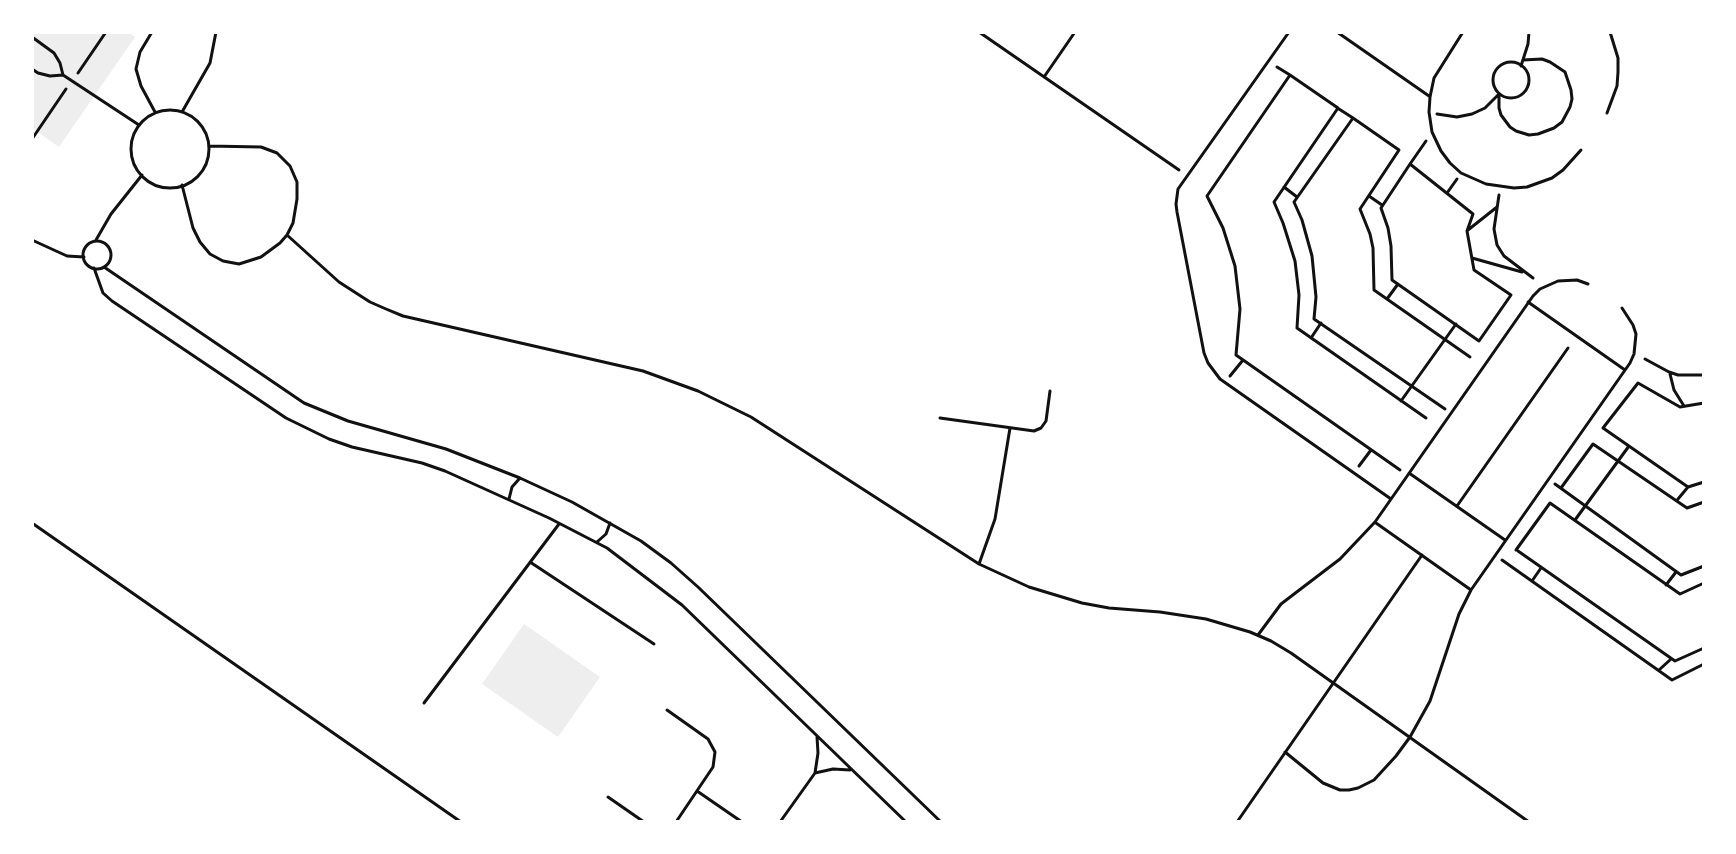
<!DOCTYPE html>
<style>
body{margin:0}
#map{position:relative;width:1736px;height:854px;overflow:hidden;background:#fff;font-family:Roboto,sans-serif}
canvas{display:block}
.frame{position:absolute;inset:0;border:34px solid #fff;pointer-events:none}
</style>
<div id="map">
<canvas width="1736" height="854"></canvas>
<div class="frame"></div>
</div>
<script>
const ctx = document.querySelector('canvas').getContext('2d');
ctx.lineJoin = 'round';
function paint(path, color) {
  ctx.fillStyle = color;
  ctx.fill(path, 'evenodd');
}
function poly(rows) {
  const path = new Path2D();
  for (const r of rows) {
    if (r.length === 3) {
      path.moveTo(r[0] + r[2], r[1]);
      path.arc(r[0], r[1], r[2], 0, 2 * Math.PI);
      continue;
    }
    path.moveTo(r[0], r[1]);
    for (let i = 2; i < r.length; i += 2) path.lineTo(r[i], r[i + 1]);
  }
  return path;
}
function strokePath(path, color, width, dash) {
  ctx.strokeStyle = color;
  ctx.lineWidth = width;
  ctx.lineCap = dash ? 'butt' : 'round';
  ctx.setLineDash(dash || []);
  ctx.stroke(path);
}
paint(poly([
 [32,32,128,32,135,37,59,147,32,128],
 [524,624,600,677,558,737,482,684]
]), '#eee');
strokePath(poly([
 [979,32,1179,170],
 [1511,80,18],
 [1521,66,1528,44,1529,32],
 [1277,67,1290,75],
 [78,73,106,32],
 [1044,77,1075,32],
 [1499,94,1499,108,1501,115,1510,127,1516,131,1529,135,1538,134,1554,128,1562,122,1570,107,1572,99,1571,90,1565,72,1550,62,1542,59,1523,60],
 [1339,109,1353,118],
 [1437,114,1457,117,1472,114,1485,108,1498,95],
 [32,139,66,89],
 [1410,164,1473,214,1467,231,1474,270,1511,295,1479,341,1392,280,1391,246,1388,228,1381,208,1410,164,1426,141],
 [1284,187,1297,197],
 [1447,193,1457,179],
 [1499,195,1494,229,1497,245,1504,256,1533,278],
 [1369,196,1382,205],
 [1468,230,1497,207],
 [1472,258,1522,272],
 [1387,299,1398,284],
 [1311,338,1321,323],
 [1645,359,1669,372,1678,375,1704,375],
 [1670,374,1674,390,1684,406],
 [1230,376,1243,360],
 [1401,401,1456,324],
 [1704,403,1680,407,1638,383,1603,428,1688,487,1704,482],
 [1445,409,1314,319,1316,297,1312,256,1302,220,1294,202,1353,118,1399,150,1360,209,1370,234,1373,248,1374,290,1470,357],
 [1359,466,1371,450],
 [1400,470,1236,355,1240,309,1235,266,1223,228,1207,196,1290,75,1338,108,1274,202,1283,223,1295,261,1299,295,1297,328,1426,418],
 [1555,484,1681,575,1704,566],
 [1561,488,1593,444,1687,508,1704,502],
 [1678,499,1688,487],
 [1575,520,1629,446],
 [1516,550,1550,503,1680,594,1704,583],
 [1518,551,1675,661,1704,648],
 [1502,560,1672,680,1704,664],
 [1532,581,1541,568],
 [1666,585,1676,572],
 [1659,670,1671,659]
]), '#111', 3);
strokePath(poly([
 [152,32,140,52,136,69,141,86,155,112],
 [1289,32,1178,189,1176,204,1177,212,1204,353,1208,363,1220,379,1391,499],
 [1337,32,1429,96],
 [1463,32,1434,78,1430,97,1429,112,1432,132,1441,151,1450,163,1461,173,1486,184,1514,188,1527,187,1552,178,1563,170,1581,150],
 [32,37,54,53,60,63,63,75],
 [32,69,38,73,50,76,63,75,139,125],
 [170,149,39],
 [182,112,210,63,216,32],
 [1607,113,1617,86,1618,72,1618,58,1610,32],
 [182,185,193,228,200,242,210,254,223,261,239,264,261,257,280,243,287,235,293,223,297,199,297,182,290,166,277,153,261,147,209,146],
 [287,235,339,282,370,302,386,309,403,316,643,371,698,391,751,417,979,564,1029,587,1082,603,1109,608,1160,612,1206,619,1250,632,1271,641,1291,653,1529,822],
 [32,240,67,256,84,257],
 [96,240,111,214,142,175],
 [97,255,14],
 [104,267,304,403,348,421,446,449,520,478,572,502,641,541,671,563,698,587,941,822],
 [94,268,103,293,112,301,286,418,329,439,352,447,422,463,445,471,549,518,607,548,682,605,906,822],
 [1528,302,1625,370],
 [940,418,1034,431,1041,428,1046,421,1050,391],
 [1409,473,1505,540],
 [509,499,512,487,520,478],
 [1457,506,1568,348],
 [32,523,461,822],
 [1376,523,1471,590],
 [597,542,606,534,610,523],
 [530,562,654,644],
 [979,564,995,519,1010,428],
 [1258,635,1281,604,1340,559,1375,522,1533,296,1540,289,1558,281,1577,280,1588,284],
 [424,703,559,524],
 [667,710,708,739,715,752,713,767,676,822],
 [1285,752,1323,783,1340,790,1349,790,1358,788,1374,780,1396,756,1410,737,1430,701,1459,614,1471,590,1630,363,1634,354,1636,334,1633,325,1622,308],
 [815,773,833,769,850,770],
 [697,791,742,822],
 [608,797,644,822],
 [780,822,815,773,818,753,817,737],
 [1237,822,1422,555]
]), '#111', 3);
</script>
